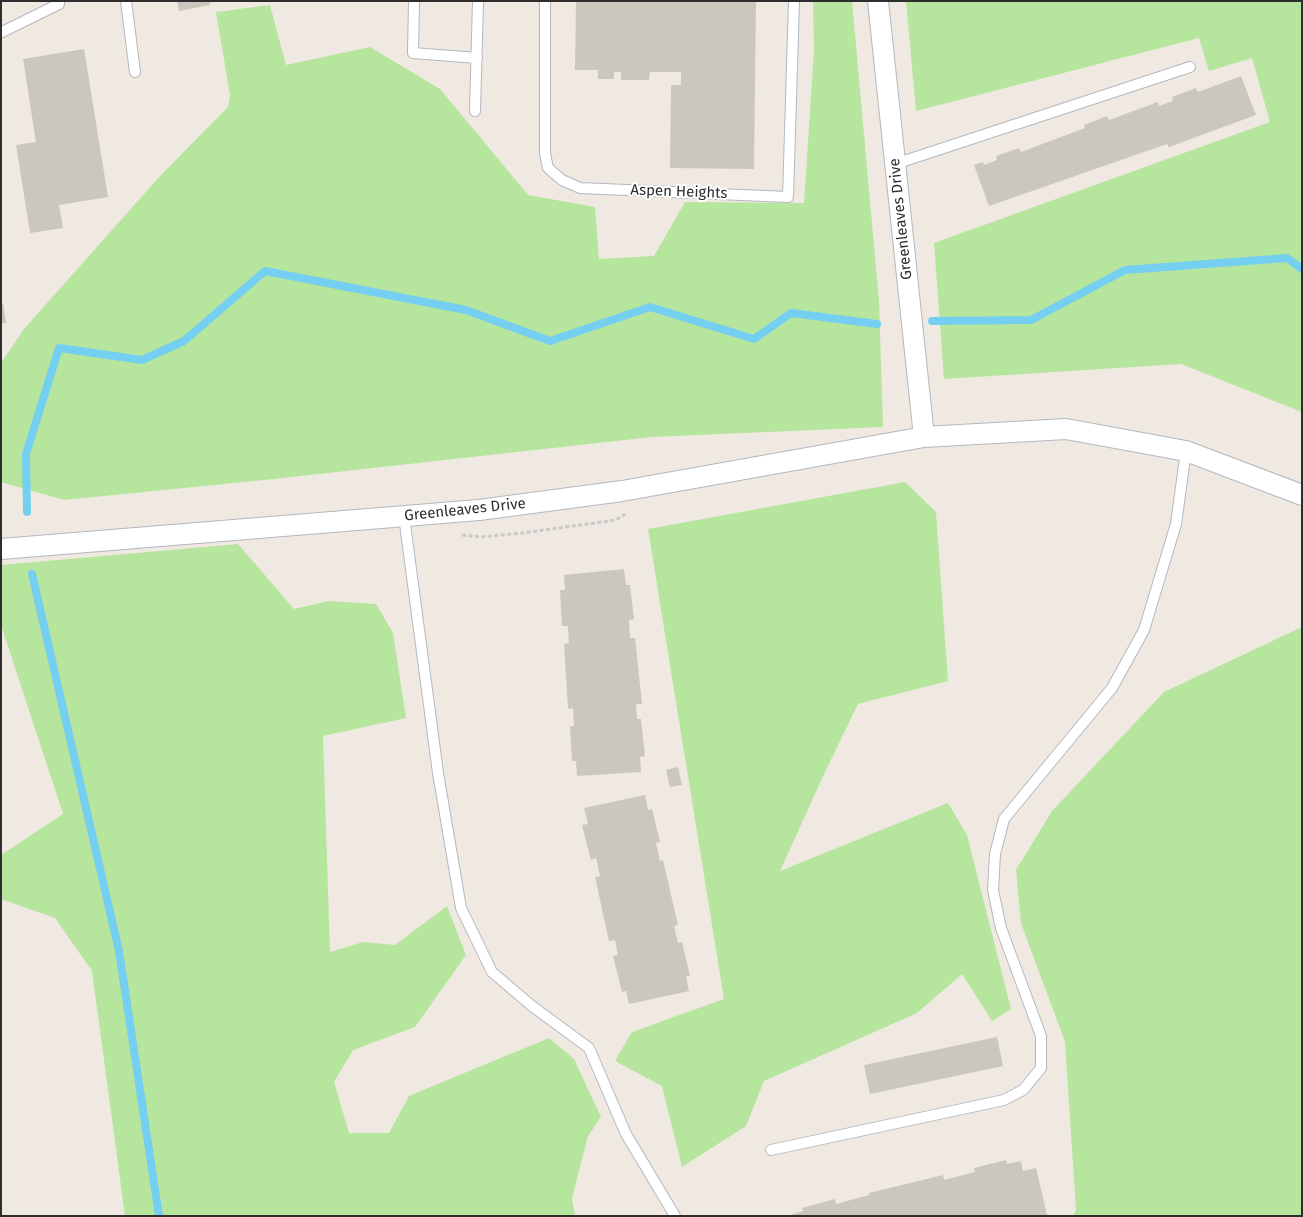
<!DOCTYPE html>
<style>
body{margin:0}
#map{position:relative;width:1303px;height:1217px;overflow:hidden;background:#efe9e1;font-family:"Fira Sans",sans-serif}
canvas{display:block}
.frame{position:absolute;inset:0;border:2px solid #2e2e2e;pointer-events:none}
</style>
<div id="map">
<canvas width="1303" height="1217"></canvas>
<div class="frame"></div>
</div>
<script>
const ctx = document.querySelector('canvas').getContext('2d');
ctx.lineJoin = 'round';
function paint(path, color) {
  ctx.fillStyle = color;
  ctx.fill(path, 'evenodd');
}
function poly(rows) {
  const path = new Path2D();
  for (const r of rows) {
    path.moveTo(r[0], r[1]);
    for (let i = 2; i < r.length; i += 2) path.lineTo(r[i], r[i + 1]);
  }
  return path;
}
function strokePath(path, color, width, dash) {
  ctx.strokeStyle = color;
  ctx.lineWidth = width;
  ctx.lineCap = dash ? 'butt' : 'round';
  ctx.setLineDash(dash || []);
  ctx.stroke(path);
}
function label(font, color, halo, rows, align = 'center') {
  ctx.font = font + ' "Fira Sans",sans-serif';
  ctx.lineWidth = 4;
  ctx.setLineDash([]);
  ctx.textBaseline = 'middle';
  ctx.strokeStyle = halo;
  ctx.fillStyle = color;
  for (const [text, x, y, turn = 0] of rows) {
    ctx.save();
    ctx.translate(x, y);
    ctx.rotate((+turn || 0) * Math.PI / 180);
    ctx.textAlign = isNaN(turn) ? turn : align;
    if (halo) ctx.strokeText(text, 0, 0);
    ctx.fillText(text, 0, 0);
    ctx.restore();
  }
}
paint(poly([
 [813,1,852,1,879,301,883,427,652,437,274,479,64,500,1,482,1,363,24,329,160,176,228,107,230,95,216,12,270,5,286,65,370,47,440,89,528,195,595,207,599,259,654,256,685,202,804,203,814,50],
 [906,1,1302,1,1302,412,1181,364,944,379,934,243,1270,122,1252,58,1209,71,1199,38,916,111],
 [905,482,936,512,948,681,858,704,824,774,780,871,948,803,967,835,1011,1009,992,1021,962,974,917,1013,764,1081,746,1126,682,1167,662,1086,615,1061,632,1032,724,999,648,529],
 [238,544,294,609,328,601,376,604,393,633,406,718,323,736,330,952,363,942,395,945,447,906,466,955,415,1027,353,1050,334,1082,349,1133,389,1133,409,1096,549,1038,574,1059,601,1117,588,1136,572,1198,575,1216,125,1216,92,971,55,918,1,899,1,855,63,814,1,625,1,565],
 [1302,627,1302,1216,1073,1216,1076,1210,1065,1042,1021,923,1016,870,1052,811,1164,692]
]), '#b6e59e');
strokePath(poly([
 [932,321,1031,320,1125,270,1287,258,1302,269],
 [27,512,26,454,59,348,142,360,184,341,265,271,466,310,550,341,650,307,754,339,791,313,877,324],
 [32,574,119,951,159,1216]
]), '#75cff0', 8);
paint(poly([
 [177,1,210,1,210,5,179,11],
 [576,1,756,1,754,169,670,168,671,85,681,85,681,72,650,72,649,80,621,80,621,72,614,72,614,79,598,79,598,70,575,70],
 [84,49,108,197,59,205,63,228,30,233,16,145,36,142,23,59],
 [1241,76,1256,115,1169,147,1167,144,989,206,974,165,983,162,984,165,997,160,996,156,1019,148,1021,152,1085,128,1084,125,1107,116,1109,120,1158,102,1159,106,1173,101,1172,97,1196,88,1198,92],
 [1,303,3,303,6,323,1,323],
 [624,569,626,585,630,585,634,619,629,620,630,638,635,638,642,704,636,704,637,719,641,719,645,756,640,757,641,772,577,776,576,761,572,761,570,726,574,726,573,708,568,709,564,644,569,643,568,626,562,626,560,590,565,590,564,575],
 [678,767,682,785,670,787,666,770],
 [645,795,648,810,652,809,660,842,656,843,660,861,663,860,678,925,674,926,678,943,682,942,690,976,686,976,689,991,629,1004,626,991,622,992,613,956,618,955,615,940,609,941,595,877,600,876,596,858,591,860,582,825,588,824,584,808],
 [997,1037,1003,1066,870,1094,864,1065],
 [1006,1160,1007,1164,1021,1161,1023,1171,1036,1168,1047,1215,787,1216,803,1211,802,1208,835,1199,836,1204,869,1195,869,1193,943,1175,944,1180,975,1172,974,1168]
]), '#cbc7bf');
const service = poly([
 [126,1,135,72],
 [414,1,413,53,477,58],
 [545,1,545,153,548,168,562,180,580,188,788,197,794,1],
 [1,31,2,32,59,4,59,1],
 [475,111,478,1],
 [895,164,1190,67],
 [404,516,438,773,461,908,492,972,532,1006,589,1048,626,1134,675,1216],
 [771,1150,1004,1100,1023,1090,1041,1068,1041,1036,1001,928,993,890,995,854,1004,819,1112,688,1144,630,1176,524,1186,451]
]);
const minor = poly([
 [924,437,1066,429,1186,451,1302,495],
 [1,549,479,510,622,491,924,437,878,1]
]);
strokePath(service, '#b4b7c1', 12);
strokePath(minor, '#b4b7c1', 22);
strokePath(poly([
 [462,535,481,537,522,533,616,520,625,514]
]), '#c9c9c9', 3, [4, 2.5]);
strokePath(service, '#fff', 10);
strokePath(minor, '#fff', 20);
label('15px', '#2e2e2e', '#fff', [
 ["Aspen Heights",679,192,2],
 ["Greenleaves Drive",901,219,-96],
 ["Greenleaves Drive",465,510,-6]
]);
</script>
